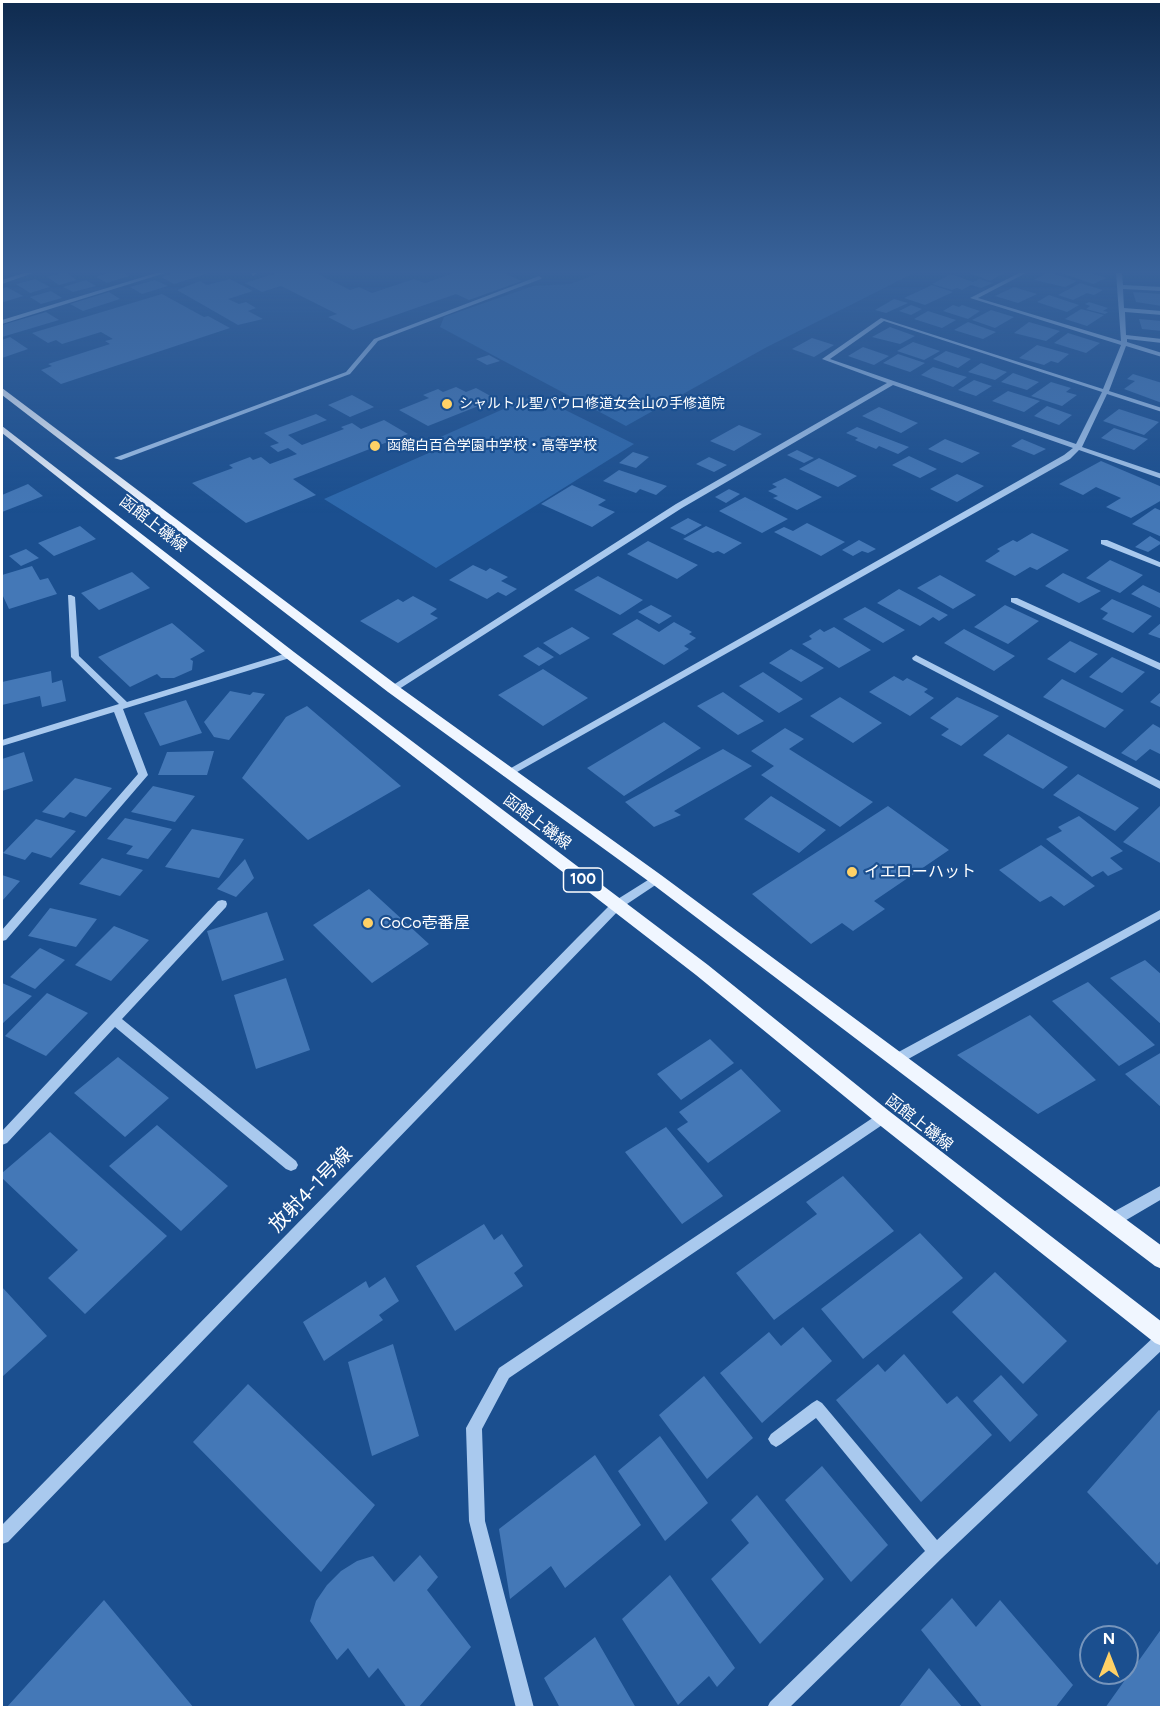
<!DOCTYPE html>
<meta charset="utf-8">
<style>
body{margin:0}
#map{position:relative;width:1163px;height:1709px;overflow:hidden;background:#1b4f8f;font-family:Figtree,sans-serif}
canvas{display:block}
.frame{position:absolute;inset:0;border:3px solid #fff;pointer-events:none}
.north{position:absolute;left:1079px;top:1625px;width:60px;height:60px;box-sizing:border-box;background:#1b4f8f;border:2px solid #7695bc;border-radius:50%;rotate:0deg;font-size:16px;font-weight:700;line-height:24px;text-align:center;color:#fff}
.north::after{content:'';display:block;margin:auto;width:21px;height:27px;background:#ffd166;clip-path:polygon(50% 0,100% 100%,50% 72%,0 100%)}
</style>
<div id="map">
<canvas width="1163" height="1709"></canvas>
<div class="frame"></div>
<div class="north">N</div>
</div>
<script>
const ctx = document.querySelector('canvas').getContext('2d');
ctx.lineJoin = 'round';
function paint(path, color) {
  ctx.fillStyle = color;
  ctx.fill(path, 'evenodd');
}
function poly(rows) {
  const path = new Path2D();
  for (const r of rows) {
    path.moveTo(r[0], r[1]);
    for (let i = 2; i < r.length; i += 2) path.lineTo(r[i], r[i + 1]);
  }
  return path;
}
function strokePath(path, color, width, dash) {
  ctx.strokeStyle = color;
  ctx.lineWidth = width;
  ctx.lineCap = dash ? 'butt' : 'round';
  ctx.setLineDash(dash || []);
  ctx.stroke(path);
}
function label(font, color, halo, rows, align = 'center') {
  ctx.font = font + ' Figtree,"Noto Sans JP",sans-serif';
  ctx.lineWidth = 4.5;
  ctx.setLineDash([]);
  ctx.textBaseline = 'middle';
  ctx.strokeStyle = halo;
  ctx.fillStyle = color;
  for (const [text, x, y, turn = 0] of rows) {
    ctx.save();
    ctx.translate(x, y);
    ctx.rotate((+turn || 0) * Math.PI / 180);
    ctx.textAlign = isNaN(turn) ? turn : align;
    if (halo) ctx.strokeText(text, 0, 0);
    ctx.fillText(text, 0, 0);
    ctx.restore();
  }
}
paint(poly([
 [599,273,914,273,765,348,626,426,440,327,444,317,533,286,570,284],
 [535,395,634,444,436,568,324,499,447,445,436,439]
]), '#2e69ad');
paint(poly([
 [62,273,67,273,77,280,59,285,47,277],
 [108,273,124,273,129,276,107,283,96,277],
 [173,273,206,273,206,274,174,284,161,277],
 [277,273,316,273,350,290,359,287,372,293,414,279,425,283,454,273,504,273,522,281,469,300,456,294,353,330,328,317,337,314,281,286,262,292,245,283],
 [970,273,1004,273,990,281],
 [1046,273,1051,273,1077,281,1065,287,1034,280],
 [1061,273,1090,273,1107,278,1093,284],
 [951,274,973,282,979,279,993,283,981,288,971,285,962,290,957,288,952,290,932,284],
 [35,279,50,287,30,293,16,284],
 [230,279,253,291,228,299,239,304,246,302,256,308,248,311,263,319,238,325,177,290,200,281,207,285],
 [86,280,96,286,73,292,63,287],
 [155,280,168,286,142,294,130,287],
 [1080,283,1103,290,1094,295,1087,293,1073,300,1058,295],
 [932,285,953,292,925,305,904,298],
 [7,287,23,296,4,302,2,301,2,289],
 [1014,287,1037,294,1018,303,995,296],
 [51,291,62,298,41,304,30,297],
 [109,292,120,299,83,311,70,304],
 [1133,292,1162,294,1162,306,1136,302],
 [162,294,204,317,208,316,230,328,61,384,41,370,52,366,48,364,110,344,105,341,113,339,101,332,62,344,56,340,48,343,32,333],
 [1049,295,1079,305,1067,312,1037,302],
 [894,299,908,303,886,313,875,310],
 [1089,302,1108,308,1103,311,1108,312,1105,314,1086,309,1090,306,1085,304],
 [911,305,922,309,911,315,899,311],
 [953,305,959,307,962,305,980,311,968,319,943,311],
 [1081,309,1104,315,1087,326,1065,319],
 [991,310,1014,317,995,328,972,320],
 [928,311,956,320,942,328,914,319],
 [46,312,59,320,2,337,2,325],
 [1139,319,1162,321,1162,331,1142,329],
 [968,322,996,332,983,339,954,330],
 [1029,322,1060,331,1046,341,1014,333],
 [890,327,915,336,900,344,872,337],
 [1068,333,1100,343,1086,353,1054,343],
 [10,337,28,349,2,358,2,340],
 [812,338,834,345,814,357,792,349],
 [913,342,940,351,924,360,897,351],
 [1037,345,1069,354,1058,363,1051,361,1044,365,1019,358],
 [863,347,889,356,874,365,848,356],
 [946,351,971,359,958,368,933,359],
 [898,354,925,363,910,372,883,363],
 [489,355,500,361,487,365,476,359],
 [981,363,1007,372,995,380,968,372],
 [933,367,967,377,953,387,921,375],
 [1013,373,1039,382,1027,390,1001,382],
 [1133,374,1162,383,1162,403,1124,389,1135,381,1127,379],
 [974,380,992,386,976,396,958,390],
 [1051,382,1071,388,1066,392,1077,395,1062,406,1031,396],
 [456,387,466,392,476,388,496,399,428,426,399,410,429,398,423,395,438,389,443,392],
 [1008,391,1040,401,1024,412,992,401],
 [352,395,374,407,350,417,328,405],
 [1047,406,1072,415,1059,425,1034,416],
 [879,407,918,423,901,433,862,416],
 [1119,409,1159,422,1144,435,1103,421],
 [316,414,327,420,288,435,302,445,344,429,341,427,352,423,361,429,384,420,408,434,293,479,316,495,246,523,192,483,233,468,229,465,250,457,253,460,261,457,270,464,297,454,288,448,278,452,270,446,279,443,264,433],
 [739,425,762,434,734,451,710,441],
 [857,427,909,447,898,454,879,446,876,449,855,440,858,438,846,433],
 [1114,428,1148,439,1134,450,1101,438],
 [945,439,980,453,962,463,928,449],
 [1022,439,1046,449,1034,455,1011,446],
 [797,450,814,458,804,463,787,455],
 [633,452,649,457,636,468,619,463],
 [909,456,937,469,920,478,892,465],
 [709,457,727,465,714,472,696,464],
 [819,458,857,476,838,487,799,469],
 [1101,461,1162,487,1162,500,1131,518,1106,507,1121,498,1096,487,1083,495,1059,484],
 [619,470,667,486,656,495,640,489,636,493,603,481],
 [957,474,984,486,957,502,930,489],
 [785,478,822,497,797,510,773,498,778,496,768,491,777,487,772,484],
 [28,484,43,496,2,512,2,495],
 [572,485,606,500,598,505,615,512,592,527,541,504],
 [729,489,740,494,726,503,715,497],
 [745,497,788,519,762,533,719,511],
 [1155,508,1162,511,1162,537,1132,524],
 [688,518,702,525,685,535,670,528],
 [807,523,845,542,821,556,774,532,784,527,793,531],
 [80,526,96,539,54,556,38,543],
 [706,526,742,543,724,554,718,551,713,553,683,539],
 [1032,533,1069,550,1037,570,1030,567,1015,576,985,561,1000,551,997,549,1013,540,1017,542],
 [1150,536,1162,543,1148,552,1135,547],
 [859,540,876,549,868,553,862,551,853,556,842,550],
 [648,541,698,565,677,579,627,554],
 [26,549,39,558,21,566,9,556],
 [1110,560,1143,575,1120,593,1086,578],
 [473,565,486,571,490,568,508,577,501,581,517,589,506,596,498,592,487,599,449,580],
 [32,566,40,580,48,578,57,594,9,609,2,594,2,575],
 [132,572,150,588,99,610,81,593],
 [1063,573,1101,591,1079,603,1045,586],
 [940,575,976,595,953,609,917,588],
 [598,576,643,600,620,615,574,590],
 [1143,585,1162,594,1162,609,1131,594],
 [899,589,948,615,939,621,933,617,920,626,877,603],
 [413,596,437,609,430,614,438,618,398,643,360,621,398,599,403,602],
 [1112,599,1152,616,1133,633,1102,619,1108,613,1100,609],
 [651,605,672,616,659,624,638,612],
 [1005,605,1039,621,1008,644,974,627],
 [865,607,905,630,883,643,843,619],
 [637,619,659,632,674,622,692,632,689,634,696,638,684,646,689,649,664,665,612,634],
 [1162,622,1162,639,1148,634],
 [172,623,205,651,190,659,193,661,192,670,174,678,161,678,157,674,130,687,98,657],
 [572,627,590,638,560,655,543,643],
 [834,627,871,650,839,668,802,644,812,639,809,636,820,629,824,632],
 [964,629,1015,656,994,671,944,643],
 [1070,641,1098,654,1075,673,1047,659],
 [538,647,554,657,539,666,523,656],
 [791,649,824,668,801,682,769,663],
 [1112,657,1145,672,1122,693,1089,677],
 [543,669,588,698,543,726,498,695],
 [51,671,52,683,62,680,66,701,42,707,40,696,2,705,2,682],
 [763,672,803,699,779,713,739,686],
 [894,676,903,681,907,678,928,689,924,692,934,698,910,716,869,692],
 [1062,679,1124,710,1105,728,1043,697],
 [230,691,250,695,253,692,265,694,229,740,214,737,204,722],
 [1162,691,1162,708,1150,702],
 [723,692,764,721,738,735,697,706],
 [840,697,882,723,853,743,810,716],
 [957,697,999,716,961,746,941,735,949,729,930,718],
 [186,700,202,733,160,746,144,713],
 [307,706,401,786,308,840,242,778,286,717],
 [664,722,701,748,624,796,587,768],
 [1153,724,1162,729,1162,755,1150,749,1136,761,1121,753],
 [785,728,804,739,789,749,873,802,840,827,761,775,774,766,751,751],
 [1008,734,1068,767,1043,789,983,755],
 [723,749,752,766,674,811,681,815,654,827,625,802],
 [214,751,207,775,158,775,167,752],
 [24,752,33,781,2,791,2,759],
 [1078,774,1139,808,1115,831,1053,795],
 [75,778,112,788,86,817,70,812,64,818,42,812],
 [153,786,195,796,175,822,131,812],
 [771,796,826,830,799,853,744,819],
 [1162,804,1162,864,1123,842],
 [888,806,949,850,874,901,885,909,853,931,842,923,811,944,752,894],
 [1079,816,1123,851,1110,858,1123,869,1108,876,1103,871,1092,877,1046,839,1062,831,1058,827],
 [125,818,172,829,148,859,126,854,133,846,107,839],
 [36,819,76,831,51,858,32,852,25,860,3,853],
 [192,829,244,839,219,878,165,867],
 [1041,845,1095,886,1064,906,1051,896,1040,902,999,870],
 [102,858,143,870,120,896,79,884],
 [245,859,254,878,236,897,217,889],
 [2,875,20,881,2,901],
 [369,889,429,944,372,983,313,925],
 [50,908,97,919,76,947,28,936],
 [267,912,284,960,222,981,207,931],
 [114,926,149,940,111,981,75,965],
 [40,948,65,960,35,989,10,977],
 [1145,960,1162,975,1162,1025,1110,978],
 [286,978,310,1050,256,1069,234,995],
 [1088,982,1155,1045,1119,1066,1052,1001],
 [2,983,32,996,2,1024],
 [47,993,88,1013,46,1056,5,1036],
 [1030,1015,1096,1080,1038,1114,957,1055],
 [710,1039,734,1063,681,1100,657,1074],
 [1162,1052,1162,1108,1125,1074],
 [118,1057,169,1098,125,1137,74,1093],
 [741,1069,781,1111,708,1163,677,1129,688,1122,679,1112],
 [157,1125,228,1186,181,1231,109,1166],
 [666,1127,723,1196,682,1224,625,1152],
 [50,1132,167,1236,85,1314,48,1278,78,1250,2,1178,2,1173],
 [843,1176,894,1231,774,1320,736,1273,817,1214,806,1202],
 [484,1224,494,1240,502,1234,523,1266,514,1273,523,1286,455,1331,416,1266],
 [920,1233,963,1278,863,1359,821,1309],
 [995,1272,1067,1341,1023,1384,952,1312],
 [385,1277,399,1301,379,1315,383,1320,324,1361,303,1322,366,1281,369,1288],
 [2,1287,47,1336,2,1377],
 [803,1327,832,1361,762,1423,720,1373,769,1332,781,1346],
 [393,1344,419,1436,372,1456,348,1362],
 [904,1354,947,1404,957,1396,992,1435,921,1502,836,1400,878,1364,885,1372],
 [1001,1375,1038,1415,1010,1442,973,1401],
 [704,1376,753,1438,707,1479,659,1415],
 [248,1384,375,1505,321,1572,193,1442],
 [1159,1410,1162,1412,1162,1559,1157,1565,1087,1492],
 [660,1436,708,1503,665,1541,618,1471],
 [595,1455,641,1525,565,1588,551,1566,510,1599,499,1529],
 [822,1466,888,1545,851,1582,785,1500],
 [757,1495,824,1579,760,1644,711,1579,749,1543,731,1520],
 [420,1555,438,1577,427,1590,471,1647,418,1708,407,1708,378,1668,369,1678,348,1648,337,1660,310,1621,316,1601,327,1585,341,1571,357,1561,373,1556,394,1582],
 [670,1575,735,1668,717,1687,709,1676,678,1705,622,1619],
 [952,1598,976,1627,1000,1600,1073,1685,1055,1708,983,1708,921,1630],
 [104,1600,194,1708,6,1708],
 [1162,1628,1162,1708,1105,1708],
 [595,1637,636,1708,560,1708,544,1678],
 [929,1668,963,1708,898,1708]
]), '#4478b7');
paint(poly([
 [24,273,33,273,2,284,2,280,24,273],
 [156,273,165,273,2,324,2,320,156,273],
 [251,273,257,273,253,276,251,273],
 [1019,273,1026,273,978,298,1121,341,1116,273,1122,273,1123,285,1162,287,1162,291,1123,289,1124,308,1162,311,1162,315,1125,312,1126,335,1162,339,1162,343,1127,339,1127,342,1162,353,1162,357,1126,346,1109,391,1162,408,1162,412,1107,394,1082,447,1162,474,1162,479,1079,450,1070,459,510,776,504,776,502,774,504,772,1064,455,1073,448,893,385,682,508,396,691,390,691,388,689,390,687,676,504,887,383,822,359,881,318,1103,389,1121,345,970,298,1019,273],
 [884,321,1102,392,1076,444,830,359,884,321],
 [539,276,542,278,541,279,378,341,350,374,121,460,114,458,346,372,374,339,539,276],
 [1101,540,1107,540,1162,563,1162,568,1101,544,1101,540],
 [68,595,71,595,75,597,79,656,127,702,287,653,290,652,294,655,293,657,123,709,148,775,6,940,2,941,2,930,138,774,114,712,2,746,2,740,119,704,71,657,68,595],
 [1011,598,1017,598,1162,664,1162,671,1011,602,1011,598],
 [916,655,1162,782,1162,790,913,660,912,658,916,655],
 [656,875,660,876,661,879,660,882,621,908,8,1542,2,1544,2,1525,577,938,613,902,656,875],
 [222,900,226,901,227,904,226,907,122,1019,296,1161,298,1165,296,1169,291,1171,286,1169,115,1027,7,1143,2,1145,2,1131,218,901,222,900],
 [1162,909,1162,918,901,1063,897,1064,893,1063,891,1059,893,1055,1162,909],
 [883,1111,888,1113,889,1117,888,1121,509,1378,482,1429,485,1521,534,1708,516,1708,469,1521,466,1428,499,1368,883,1111],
 [1162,1185,1162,1199,1116,1226,1111,1227,1106,1226,1104,1221,1106,1216,1162,1185],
 [1162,1332,1162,1350,942,1558,789,1708,767,1708,770,1702,925,1551,816,1418,781,1444,776,1447,771,1444,768,1439,771,1434,812,1403,817,1400,822,1403,937,1540,1157,1334,1162,1332]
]), '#a9c9ee');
paint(poly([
 [2,388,398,686,661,875,1162,1246,1162,1269,1155,1266,651,883,388,692,2,395,2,388],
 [2,426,294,652,708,965,889,1111,1162,1322,1162,1346,1155,1343,877,1123,696,975,286,658,2,433,2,426]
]), '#f0f6ff');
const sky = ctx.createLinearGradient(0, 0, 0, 513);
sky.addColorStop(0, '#0f2b4f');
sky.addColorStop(0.53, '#39639b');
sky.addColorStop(1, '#39639b00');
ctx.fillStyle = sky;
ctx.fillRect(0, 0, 1163, 513);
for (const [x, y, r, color] of [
 [447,404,6,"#ffd166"],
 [375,446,6,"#ffd166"],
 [852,872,6,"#ffd166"],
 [368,923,6,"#ffd166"]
]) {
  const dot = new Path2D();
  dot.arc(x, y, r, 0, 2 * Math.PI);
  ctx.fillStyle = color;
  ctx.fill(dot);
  strokePath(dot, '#1b4f8f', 2);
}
label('14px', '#fff', '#1b4f8f', [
 ["シャルトル聖パウロ修道女会山の手修道院",459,404],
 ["函館白百合学園中学校・高等学校",387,446]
], 'left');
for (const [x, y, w] of [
 [583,880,39]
]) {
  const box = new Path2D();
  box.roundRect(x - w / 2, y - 12, w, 24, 4.5);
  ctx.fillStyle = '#1b4f8f';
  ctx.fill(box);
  strokePath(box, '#fff', 1.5);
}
label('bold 15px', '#fff', null, [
 ["100",583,880]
]);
label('16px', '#fff', '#1b4f8f', [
 ["函館上磯線",153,524,38],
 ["函館上磯線",537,822,37],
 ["函館上磯線",919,1123,38]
]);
label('16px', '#fff', '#1b4f8f', [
 ["イエローハット",864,872],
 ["CoCo壱番屋",380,923]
], 'left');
label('20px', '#fff', '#1b4f8f', [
 ["放射4-1号線",311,1190,-46]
]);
</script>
